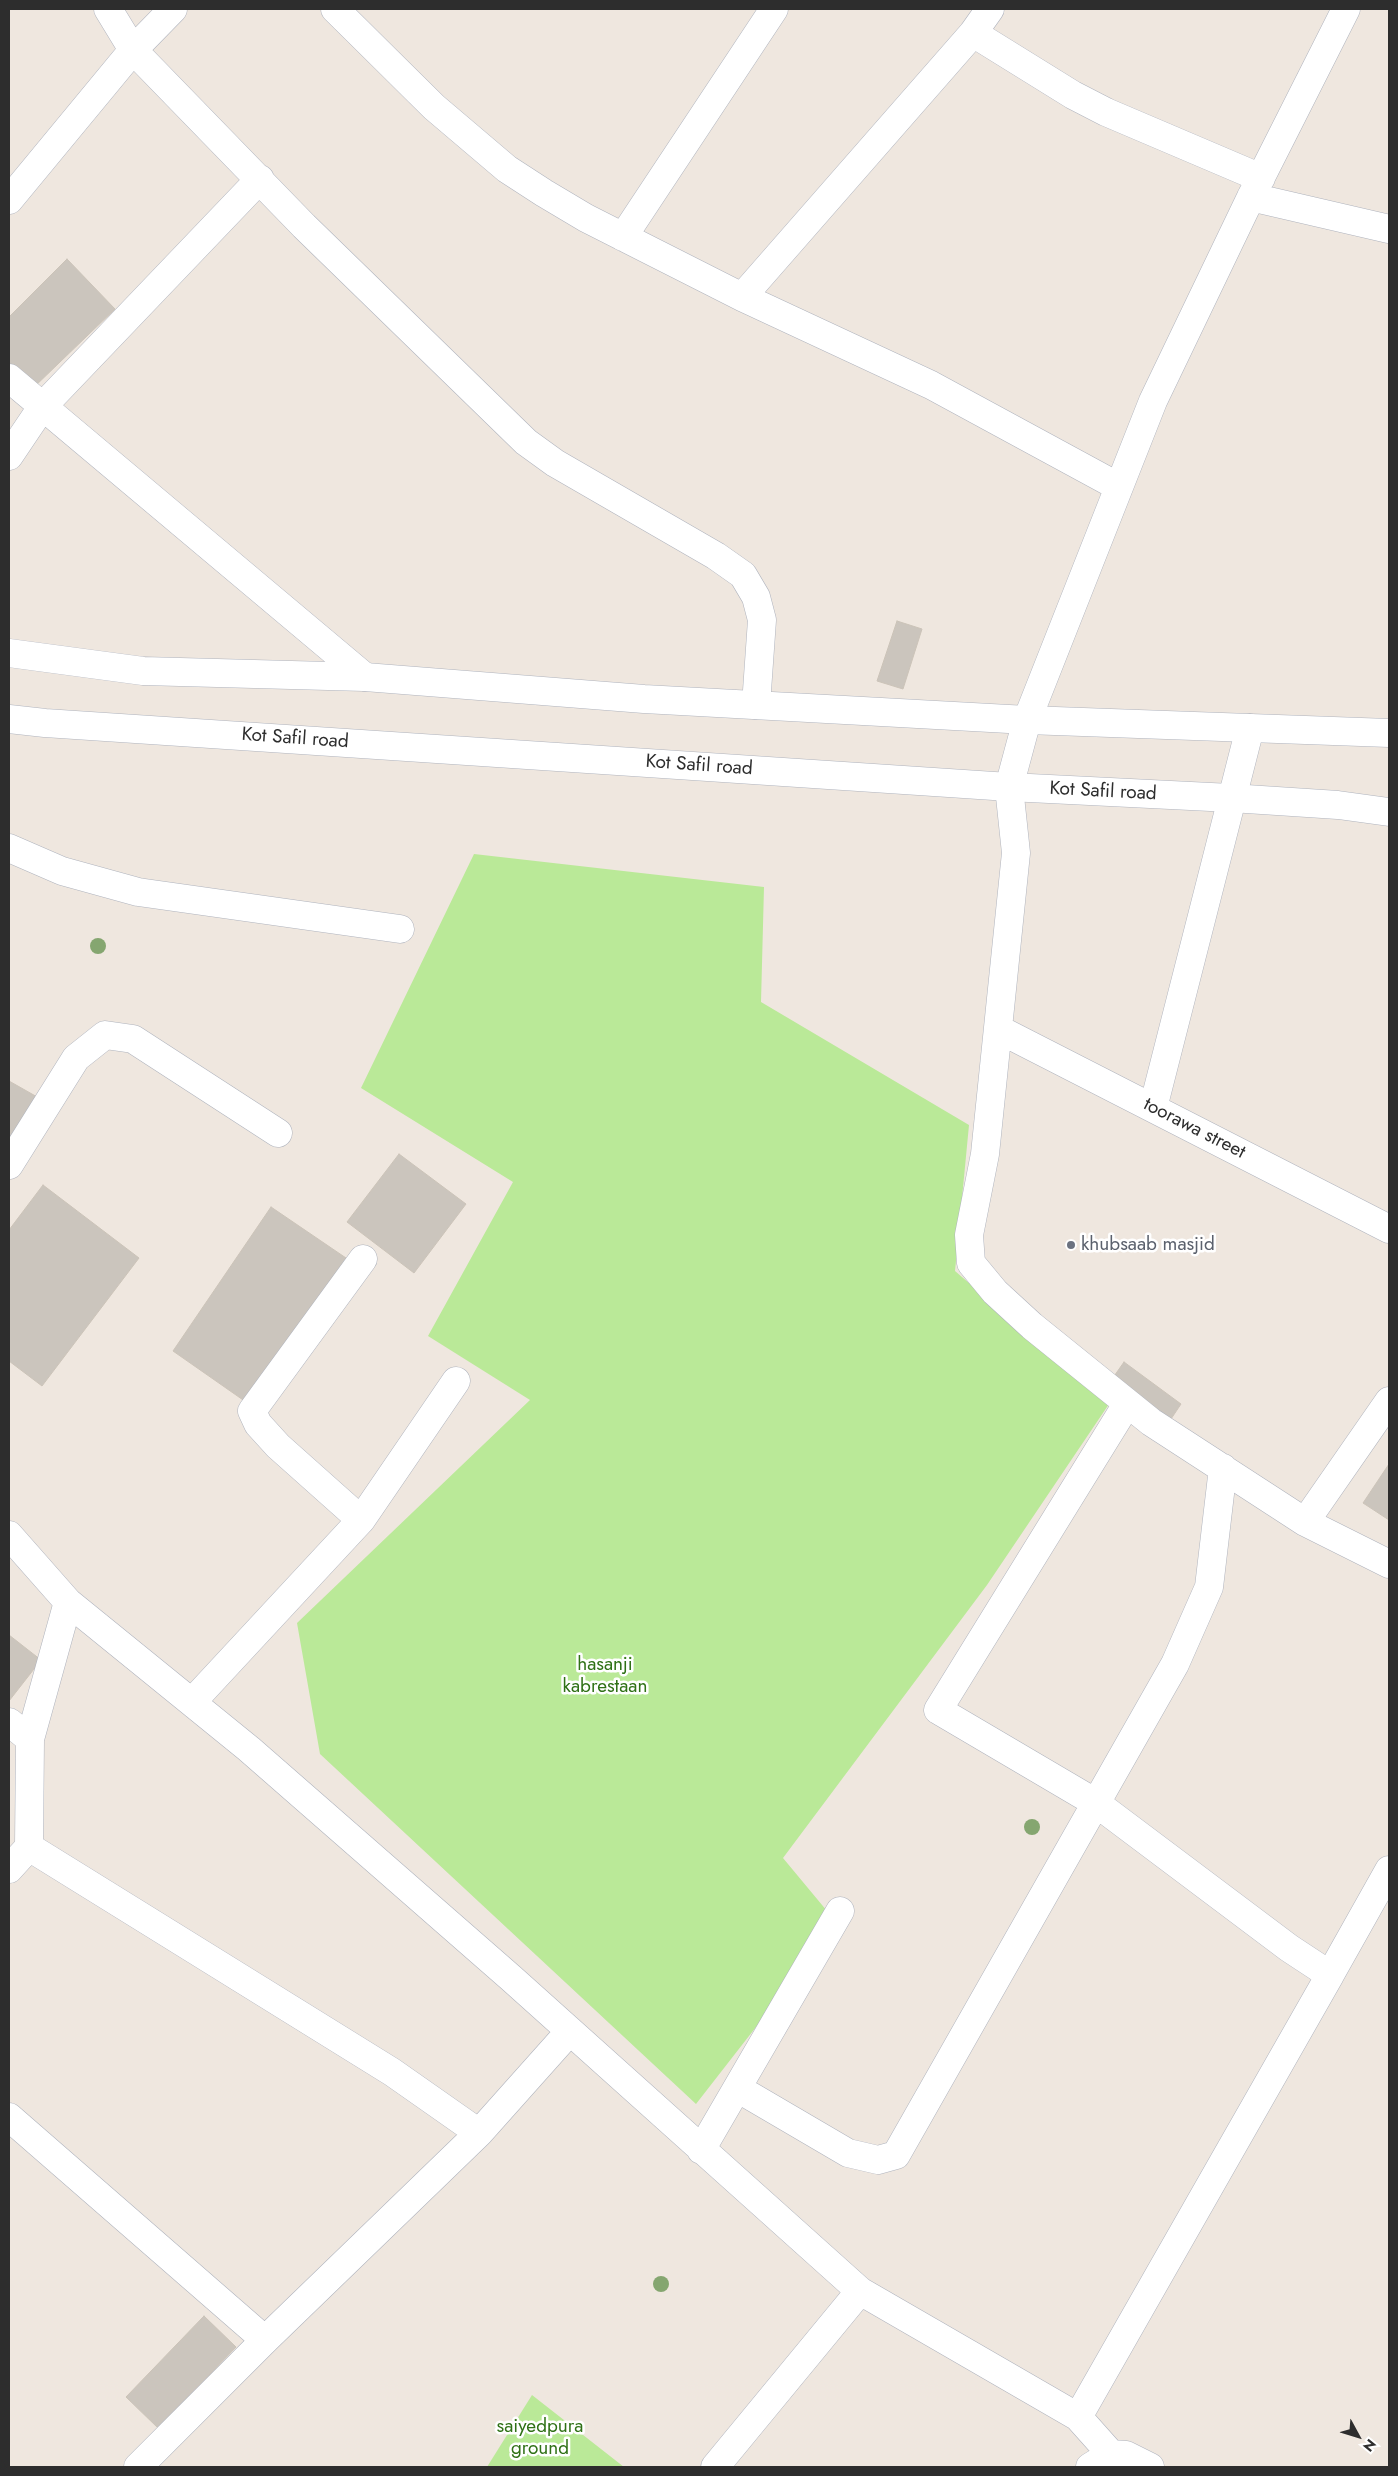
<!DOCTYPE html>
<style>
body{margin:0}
#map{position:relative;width:1398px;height:2476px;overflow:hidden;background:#efe7df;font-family:Jost,sans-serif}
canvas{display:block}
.frame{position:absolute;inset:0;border:10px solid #2d2d2d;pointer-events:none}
.north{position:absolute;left:1333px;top:2411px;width:50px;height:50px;-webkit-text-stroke:4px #fff;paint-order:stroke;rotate:129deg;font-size:14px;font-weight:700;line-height:20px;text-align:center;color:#2d2d2d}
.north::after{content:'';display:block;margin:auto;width:18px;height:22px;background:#2d2d2d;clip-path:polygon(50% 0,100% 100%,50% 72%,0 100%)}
</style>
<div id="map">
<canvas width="1398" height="2476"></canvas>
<div class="frame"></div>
<div class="north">N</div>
</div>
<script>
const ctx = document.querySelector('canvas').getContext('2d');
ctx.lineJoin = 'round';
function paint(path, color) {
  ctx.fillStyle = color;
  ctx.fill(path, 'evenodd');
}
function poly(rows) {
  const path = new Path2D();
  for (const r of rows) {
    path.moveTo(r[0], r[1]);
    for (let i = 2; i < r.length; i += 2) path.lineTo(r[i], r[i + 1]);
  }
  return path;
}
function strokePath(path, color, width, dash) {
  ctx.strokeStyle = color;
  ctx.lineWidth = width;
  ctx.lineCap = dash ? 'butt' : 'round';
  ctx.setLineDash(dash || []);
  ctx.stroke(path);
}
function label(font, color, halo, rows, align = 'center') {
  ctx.font = font + ' Jost,sans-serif';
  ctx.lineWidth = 5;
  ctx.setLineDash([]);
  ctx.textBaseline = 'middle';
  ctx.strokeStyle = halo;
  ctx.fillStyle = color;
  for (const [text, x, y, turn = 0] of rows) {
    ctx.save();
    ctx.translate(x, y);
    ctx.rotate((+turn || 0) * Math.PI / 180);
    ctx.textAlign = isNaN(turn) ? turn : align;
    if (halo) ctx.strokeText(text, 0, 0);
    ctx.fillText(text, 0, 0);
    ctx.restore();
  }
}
paint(poly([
 [474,854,764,887,761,1002,969,1125,955,1271,1109,1404,987,1585,783,1858,837,1923,696,2104,320,1754,297,1623,530,1400,428,1336,513,1182,361,1088],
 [532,2395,624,2467,487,2467]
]), '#bae998');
const building = poly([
 [67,259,115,309,31,390,9,367,9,317,67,259],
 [897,621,922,629,903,689,877,681,897,621],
 [9,1081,39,1098,9,1144,9,1081],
 [399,1154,466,1204,414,1273,347,1222,399,1154],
 [43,1185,139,1258,42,1386,9,1361,9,1230,43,1185],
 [271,1207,346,1258,246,1402,173,1351,271,1207],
 [1124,1362,1181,1404,1167,1425,1110,1382,1124,1362],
 [1389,1464,1389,1520,1363,1503,1389,1464],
 [9,1635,41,1660,9,1701,9,1635],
 [204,2316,236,2347,158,2428,126,2397,204,2316]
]);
paint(building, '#cbc5bd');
strokePath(building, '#cbc3b8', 1);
const minor = poly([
 [108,9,133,50,304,226,526,442,555,463,716,556,743,575,756,597,762,620,756,705],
 [335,9,434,107,507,169,544,193,586,218,742,297,931,385,1119,487],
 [1346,9,1251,197,1153,401,1027,720,1009,787,1016,853,985,1154,969,1235,971,1263,995,1292,1032,1326,1151,1422,1305,1522,1389,1564],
 [973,33,1073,95,1106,112,1261,178],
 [1251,197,1389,229],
 [9,200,133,50,173,9],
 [623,237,774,9],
 [742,297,973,33,990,9],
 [9,378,365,677],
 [9,456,42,407,260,179],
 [9,848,62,871,138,892,400,929],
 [998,1029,1389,1229],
 [1153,1108,1250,728],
 [9,1165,76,1058,105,1035,133,1039,278,1133],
 [1127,1404,938,1710,1096,1803,1289,1948,1330,1975,1389,1870],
 [361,1520,278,1446,258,1424,252,1411,363,1259],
 [1305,1522,1389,1401],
 [9,1535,68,1602,249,1749,511,1978,860,2291,1078,2417],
 [192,1702,361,1520,456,1381],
 [9,1722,30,1739,29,1847,392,2072,479,2133,265,2340,138,2467],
 [30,1739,68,1602],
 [9,1869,29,1847],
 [737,2088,848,2153,878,2160,896,2155,1175,1664,1209,1587,1223,1468],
 [9,2117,265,2340],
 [479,2133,570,2031],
 [701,2150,840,1911],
 [1111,2454,1078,2417,1330,1975],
 [715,2467,860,2291],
 [1090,2467,1111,2454,1126,2455,1150,2467]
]);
const secondary = poly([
 [9,653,143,671,365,677,644,699,1027,720,1389,733],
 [9,719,45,723,1009,787,1231,798,1338,805,1389,812]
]);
strokePath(minor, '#afb3bd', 29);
strokePath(secondary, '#afb3bd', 29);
strokePath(minor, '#fff', 28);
strokePath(secondary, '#fff', 28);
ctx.fillStyle = '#85a670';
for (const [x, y] of [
 [98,946],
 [1032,1827],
 [661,2284]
]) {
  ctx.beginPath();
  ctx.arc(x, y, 8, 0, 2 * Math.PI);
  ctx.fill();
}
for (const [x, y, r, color] of [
 [1071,1245,5,"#6b7280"]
]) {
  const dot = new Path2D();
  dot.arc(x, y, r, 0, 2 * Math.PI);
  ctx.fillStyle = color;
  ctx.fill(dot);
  strokePath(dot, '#fff', 2);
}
label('19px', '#2d2d2d', '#fff', [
 ["Kot Safil road",295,739,4],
 ["Kot Safil road",699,766,4],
 ["Kot Safil road",1103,792,3],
 ["toorawa street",1194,1129,27]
]);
label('19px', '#5b616d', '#fff', [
 ["khubsaab masjid",1081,1245]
], 'left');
label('19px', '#2f7116', '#fff', [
 ["hasanji",605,1665],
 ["kabrestaan",605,1687],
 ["saiyedpura",540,2427],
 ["ground",540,2449]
]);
</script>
